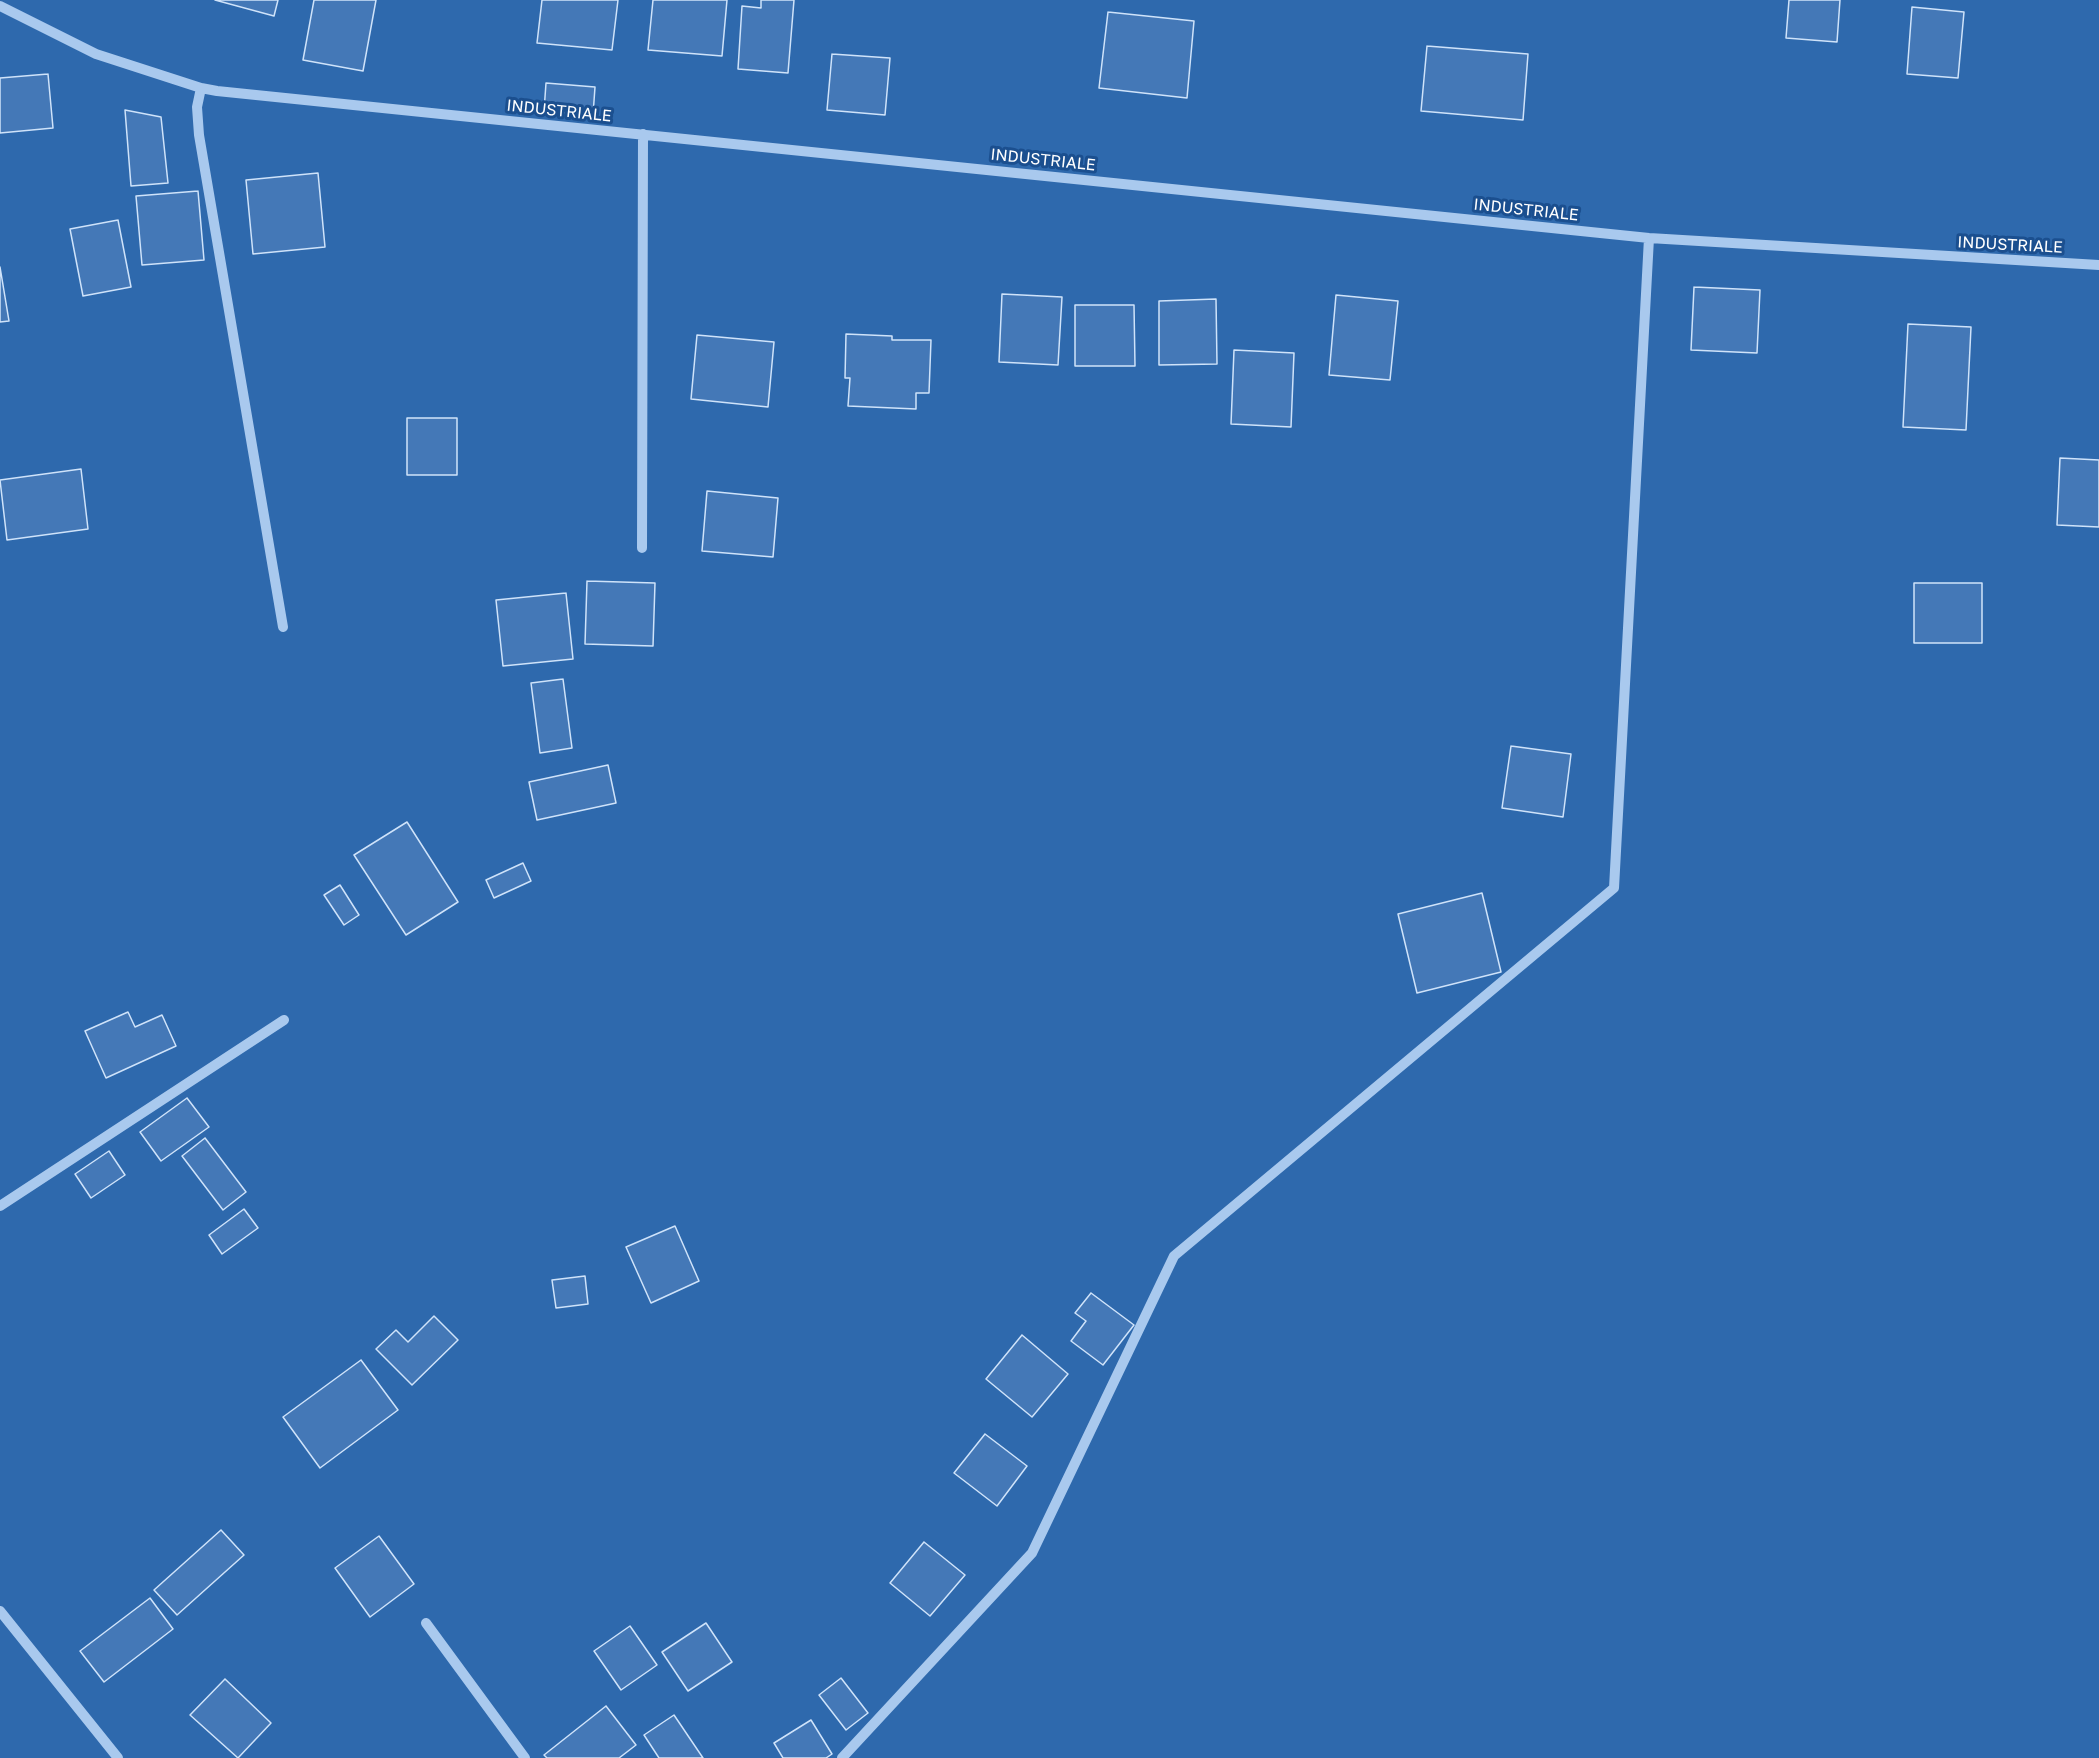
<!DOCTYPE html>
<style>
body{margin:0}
canvas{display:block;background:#1b4f8f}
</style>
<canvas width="2099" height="1758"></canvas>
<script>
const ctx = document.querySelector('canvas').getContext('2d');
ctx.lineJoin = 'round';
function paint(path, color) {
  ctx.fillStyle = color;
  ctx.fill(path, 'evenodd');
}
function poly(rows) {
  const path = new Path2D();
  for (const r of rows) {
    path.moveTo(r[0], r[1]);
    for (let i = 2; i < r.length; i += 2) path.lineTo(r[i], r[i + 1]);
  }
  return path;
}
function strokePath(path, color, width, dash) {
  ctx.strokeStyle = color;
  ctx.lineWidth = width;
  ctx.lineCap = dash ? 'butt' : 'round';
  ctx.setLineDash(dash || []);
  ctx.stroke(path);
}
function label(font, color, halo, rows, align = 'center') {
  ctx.font = font + ' "Golos Text",sans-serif';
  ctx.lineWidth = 6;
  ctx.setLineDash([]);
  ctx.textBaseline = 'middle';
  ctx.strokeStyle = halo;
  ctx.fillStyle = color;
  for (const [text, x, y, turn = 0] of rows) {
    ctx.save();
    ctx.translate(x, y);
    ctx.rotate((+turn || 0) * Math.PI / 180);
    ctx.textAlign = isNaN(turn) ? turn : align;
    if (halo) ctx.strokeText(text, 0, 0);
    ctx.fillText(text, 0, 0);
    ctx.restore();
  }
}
paint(poly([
 [0,0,2099,0,2099,1758,0,1758]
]), '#2e69ad');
const building = poly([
 [215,0,278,0,274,16,215,0],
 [314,0,376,0,363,71,303,60,314,0],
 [542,0,618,0,612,50,537,43,542,0],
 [653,0,727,0,722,56,648,50,653,0],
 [761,0,794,0,788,73,738,69,742,6,761,8,761,0],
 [1789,0,1840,0,1837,42,1786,38,1789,0],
 [1912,7,1964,12,1958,78,1907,74,1912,7],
 [1108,12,1194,21,1187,98,1099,88,1108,12],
 [1427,46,1528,54,1523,120,1421,111,1427,46],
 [832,54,890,58,885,115,827,110,832,54],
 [48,74,53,128,0,133,0,78,48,74],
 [546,83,595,87,593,115,544,111,546,83],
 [125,110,161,117,168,183,131,186,125,110],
 [318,173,325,247,253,254,246,180,318,173],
 [198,191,204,260,142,265,136,196,198,191],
 [118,220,131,287,83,296,70,229,118,220],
 [0,267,9,321,0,322,0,267],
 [1694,287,1760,290,1757,353,1691,350,1694,287],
 [1002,294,1062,297,1058,365,999,362,1002,294],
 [1336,295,1398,301,1390,380,1329,375,1336,295],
 [1216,299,1217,364,1159,365,1159,301,1216,299],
 [1075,305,1134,305,1135,366,1075,366,1075,305],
 [1908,324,1971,327,1966,430,1903,427,1908,324],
 [846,334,892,336,892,340,931,340,929,393,916,393,916,409,848,406,850,378,845,378,846,334],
 [697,335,774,342,768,407,691,399,697,335],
 [1234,350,1294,353,1291,427,1231,424,1234,350],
 [407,418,457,418,457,475,407,475,407,418],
 [2060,458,2099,460,2099,527,2057,525,2060,458],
 [81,469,88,529,7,540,0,480,81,469],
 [707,491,778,498,773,557,702,551,707,491],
 [587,581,655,583,653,646,585,644,587,581],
 [1914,583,1982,583,1982,643,1914,643,1914,583],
 [566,593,573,659,503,666,496,600,566,593],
 [563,679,572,748,540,753,531,683,563,679],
 [1511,746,1571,754,1563,817,1502,808,1511,746],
 [608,765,616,803,537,820,529,782,608,765],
 [407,822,458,902,406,935,354,855,407,822],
 [523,863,531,881,494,898,486,880,523,863],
 [340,885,359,915,344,925,324,895,340,885],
 [1482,893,1501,972,1417,993,1398,914,1482,893],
 [128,1012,135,1027,162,1015,176,1046,106,1078,85,1031,128,1012],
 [187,1098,209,1127,161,1161,140,1132,187,1098],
 [205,1138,246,1192,223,1210,182,1156,205,1138],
 [109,1151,125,1175,91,1198,75,1174,109,1151],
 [244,1209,258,1228,222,1254,209,1235,244,1209],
 [675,1226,699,1281,651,1303,626,1247,675,1226],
 [585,1276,588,1304,556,1308,552,1280,585,1276],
 [1091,1293,1134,1325,1103,1365,1071,1341,1086,1321,1075,1313,1091,1293],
 [434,1316,458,1340,412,1385,376,1349,396,1330,408,1342,434,1316],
 [1022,1335,1068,1374,1032,1417,986,1379,1022,1335],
 [361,1360,398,1410,320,1468,283,1417,361,1360],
 [985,1434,1027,1466,997,1506,954,1473,985,1434],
 [221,1530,244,1555,177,1615,154,1590,221,1530],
 [379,1536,414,1584,370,1617,335,1568,379,1536],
 [924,1542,965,1575,930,1616,890,1583,924,1542],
 [150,1598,173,1629,104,1682,80,1651,150,1598],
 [706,1623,732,1662,688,1691,662,1652,706,1623],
 [630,1626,657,1665,621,1690,594,1651,630,1626],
 [841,1678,868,1713,846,1730,819,1695,841,1678],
 [225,1679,271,1723,238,1758,190,1715,225,1679],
 [606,1706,636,1745,619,1758,547,1758,544,1755,606,1706],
 [674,1715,703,1758,659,1758,644,1735,674,1715],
 [811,1720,832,1754,826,1758,783,1758,774,1743,811,1720]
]);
paint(building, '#4478b7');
strokePath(building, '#cfe3fa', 1.5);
strokePath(poly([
 [0,6,96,54,201,88,217,91,1649,238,2099,265],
 [201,88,197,107,199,135,283,627],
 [642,548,643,134],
 [0,1206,284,1020],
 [0,1611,118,1758],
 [426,1623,525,1758],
 [842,1758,1032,1553,1174,1256,1614,888,1649,238]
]), '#a9c9ee', 10);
label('16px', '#fff', '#1b4f8f', [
 ["INDUSTRIALE",559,111,6],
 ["INDUSTRIALE",1043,160,6],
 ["INDUSTRIALE",1526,210,6],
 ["INDUSTRIALE",2010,245,3]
]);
</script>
